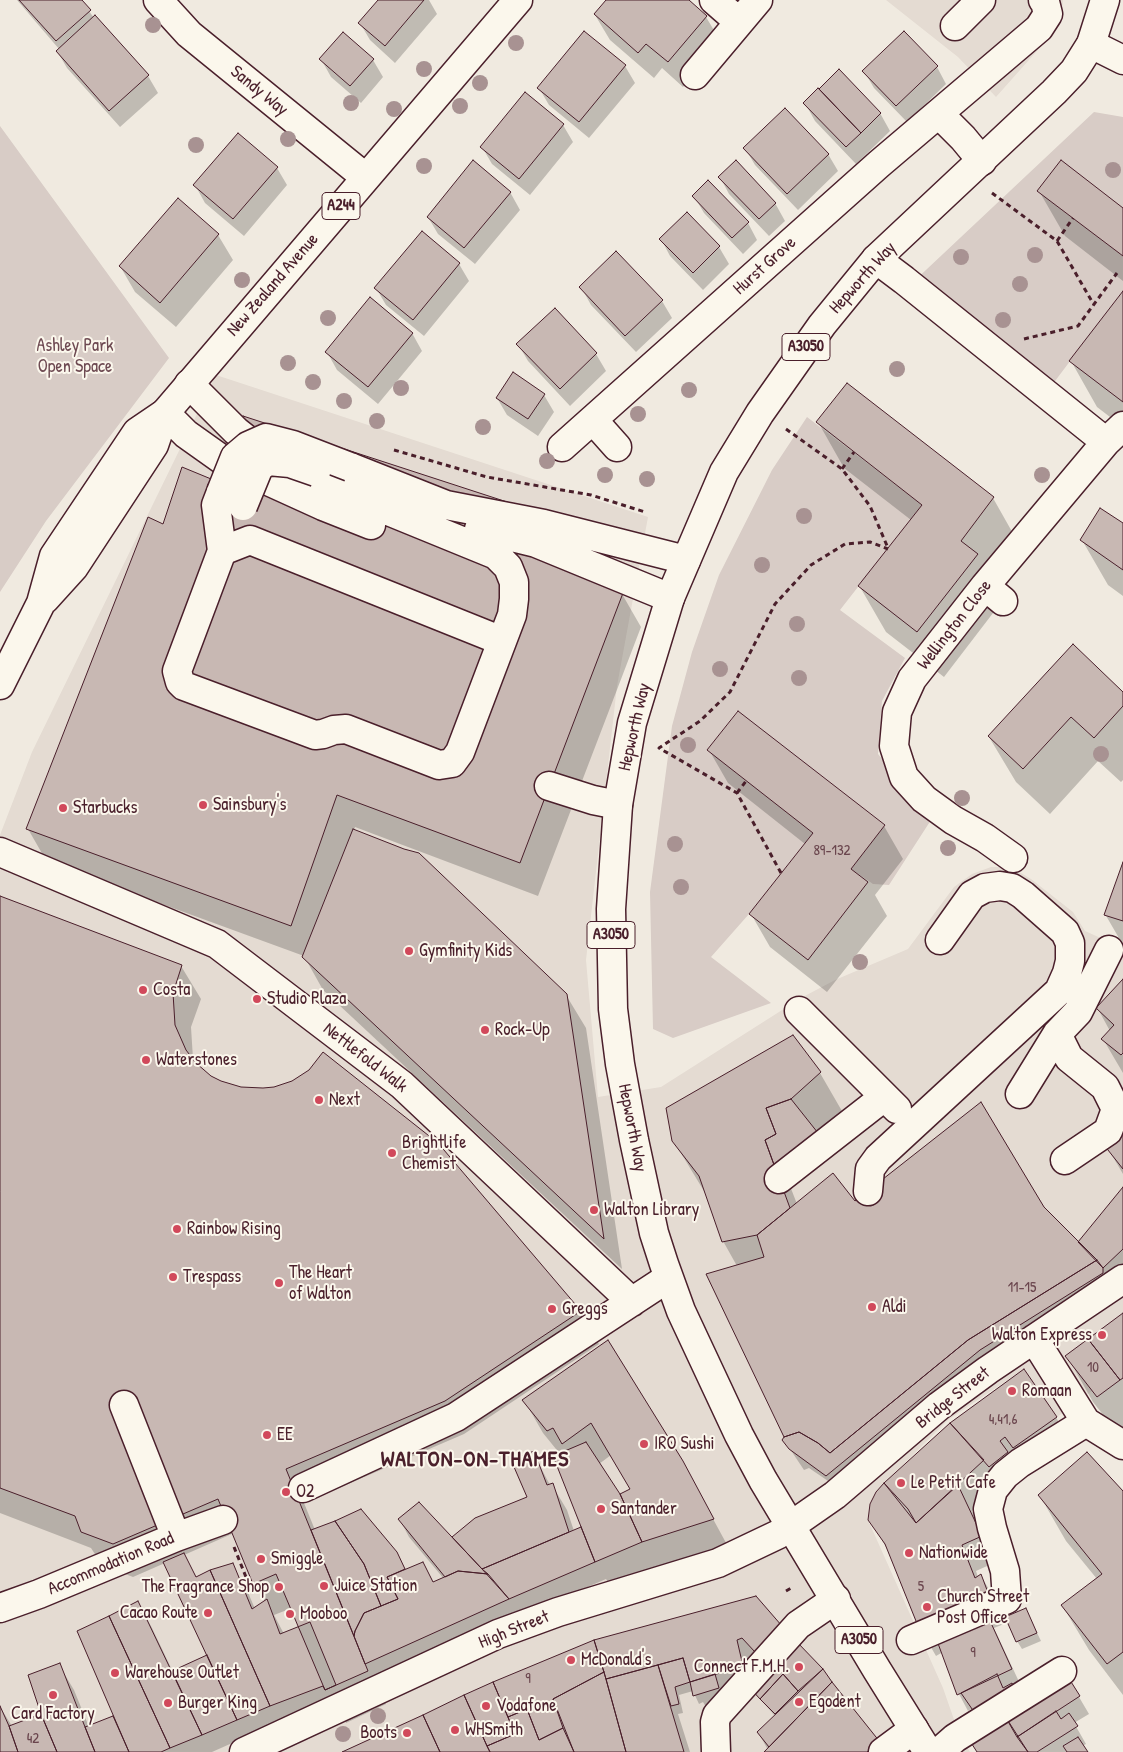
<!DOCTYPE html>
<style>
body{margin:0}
canvas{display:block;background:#f0eae0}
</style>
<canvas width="1123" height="1752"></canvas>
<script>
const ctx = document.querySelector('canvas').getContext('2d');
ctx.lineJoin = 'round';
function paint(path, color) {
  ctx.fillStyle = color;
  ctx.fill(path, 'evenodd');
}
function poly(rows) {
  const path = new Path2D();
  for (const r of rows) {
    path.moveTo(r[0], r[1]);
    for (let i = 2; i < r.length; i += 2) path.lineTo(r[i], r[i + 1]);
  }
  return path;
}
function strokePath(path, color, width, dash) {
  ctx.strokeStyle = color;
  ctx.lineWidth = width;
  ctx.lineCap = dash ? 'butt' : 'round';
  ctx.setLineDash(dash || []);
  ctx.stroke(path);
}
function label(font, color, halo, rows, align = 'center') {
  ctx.font = font + ' "Patrick Hand",sans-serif';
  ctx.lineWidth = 4;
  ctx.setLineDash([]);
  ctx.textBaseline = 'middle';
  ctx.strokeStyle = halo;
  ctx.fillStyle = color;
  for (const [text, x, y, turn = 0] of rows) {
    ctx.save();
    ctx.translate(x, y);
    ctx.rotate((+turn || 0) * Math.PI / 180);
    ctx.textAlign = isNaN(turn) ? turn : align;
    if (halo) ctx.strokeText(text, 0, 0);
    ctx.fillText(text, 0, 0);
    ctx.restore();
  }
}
paint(poly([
 [886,0,1063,0,1060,25,996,97,958,57],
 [216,375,648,517,617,686,586,960,598,1097,661,1087,801,998,835,980,908,949,954,887,972,874,991,867,1011,867,1031,879,1073,912,1085,931,1123,948,1123,1368,1057,1417,1024,1369,948,1420,876,1492,870,1504,868,1520,943,1688,958,1731,970,1752,0,1752,0,835,32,752]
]), '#e4dbd2');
paint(poly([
 [1094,112,1123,117,1123,208,1037,191,1123,256,1123,291,1046,393,910,285],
 [0,126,169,358,46,521,0,592],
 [807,417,922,505,840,610,905,658,882,701,878,754,931,820,889,885,873,884,851,869,885,825,737,711,707,750,813,833,749,914,711,957,771,1003,673,1038,653,1029,650,892,672,726,692,652,719,575,772,470]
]), '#d8ccc6');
paint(poly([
 [17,0,81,0,94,18,148,76,158,93,120,127,67,68,57,51,59,49],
 [380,0,429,0,437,14,395,63,370,40,360,23],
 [608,0,687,0,706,17,721,42,683,87,662,68,654,78,610,40,595,15],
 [343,34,373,60,383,77,361,103,331,77,321,59],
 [625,66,635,83,589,138,549,105,539,88],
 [937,67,946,84,907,122,874,88,864,71],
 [839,71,880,113,890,131,856,164,815,121,805,103],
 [526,94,563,125,573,142,530,195,492,164,482,147],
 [745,148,828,154,838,171,798,210,755,165],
 [277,168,287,185,244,236,205,203,195,185],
 [720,177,775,203,785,221,769,236,729,194],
 [1039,191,1123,210,1123,281,1065,236],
 [510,192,520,210,475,264,438,234,428,217],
 [694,196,748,223,757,240,743,254,704,213],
 [178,200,218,235,233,260,176,327,135,292,120,266],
 [687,214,719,247,729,264,703,290,670,256,661,239],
 [459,264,469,281,424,336,386,305,376,288],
 [581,287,662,301,672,318,636,352,591,305],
 [1123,293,1123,427,1097,407,1071,361],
 [554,310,596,354,606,371,570,406,528,361,518,344],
 [412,333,422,351,378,404,337,370,327,352],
 [848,385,993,498,1019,544,991,580,1003,600,944,677,886,632,860,587,911,520,844,468,818,422],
 [544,395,554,412,538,436,507,415,497,398],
 [217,482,622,594,641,627,538,896,355,827,354,831,566,995,586,1028,622,1269,323,990,304,956,47,862,28,829,164,526],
 [1123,524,1123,596,1108,585,1082,540],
 [1123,694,1123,780,1121,782,1098,761,1050,814,1016,782,989,737],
 [709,750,884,826,903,859,875,895,887,916,827,992,770,947,751,914,805,844,728,783],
 [1123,865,1123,945,1105,914],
 [0,897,181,966,201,999,191,1027,193,1059,196,1065,210,1077,220,1082,438,1144,580,1311,599,1344,464,1434,304,1503,315,1530,396,1553,406,1570,423,1563,434,1583,444,1579,409,1537,400,1520,452,1539,476,1519,529,1498,533,1453,550,1485,552,1485,567,1510,574,1531,583,1527,560,1454,543,1433,524,1400,608,1341,682,1462,731,1552,616,1594,606,1579,518,1617,380,1689,386,1704,346,1723,339,1711,248,1736,212,1752,0,1752,0,1707,12,1726,43,1715,59,1665,74,1690,89,1727,115,1716,138,1603,152,1628,173,1672,208,1656,165,1563,133,1577,102,1565,91,1548,0,1513],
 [611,1455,632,1489,620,1496,599,1464],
 [234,1533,254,1583,265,1602,255,1609,247,1590,232,1565,197,1578,184,1555],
 [292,1608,300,1627,284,1634,274,1615],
 [1123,981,1123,1073,1103,1039,1110,1031,1098,1009],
 [820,1073,846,1118,798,1172,801,1179,790,1186,797,1204,855,1203,1043,1208,1078,1243,1123,1189,1123,1289,831,1483,809,1468,804,1470,784,1440,785,1437,737,1266,723,1241,707,1196,673,1140],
 [1123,1126,1123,1174,1106,1145],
 [1123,1315,1123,1440,1093,1402,1067,1356],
 [1056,1417,1070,1443,999,1484,972,1511,996,1562,976,1571,978,1577,981,1576,996,1601,1004,1624,994,1628,1021,1686,1067,1679,1079,1697,1089,1714,1074,1723,1086,1744,1082,1746,1086,1752,978,1752,985,1729,971,1709,968,1711,959,1694,943,1652,936,1656,921,1630,890,1554,870,1520,951,1424],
 [1123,1492,1123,1695,1089,1650,1062,1605,1097,1579,1066,1541,1040,1496],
 [756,1597,831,1682,884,1752,766,1752,768,1750,758,1732,775,1716,754,1692,706,1707,703,1702,699,1704,693,1691,679,1695,683,1713,678,1714,690,1752,345,1752,493,1683,595,1642],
 [1026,1610,1041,1641,1022,1649,1017,1641]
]), '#0003');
const building = poly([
 [19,0,82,0,91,10,56,41,19,0],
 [378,0,424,0,385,46,358,23,378,0],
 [606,0,689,0,707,16,668,62,646,44,638,53,594,14,606,0],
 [95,15,149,75,109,111,56,51,95,15],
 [584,31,626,65,579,122,537,88,584,31],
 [904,31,938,66,896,106,862,71,904,31],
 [343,32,374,59,350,86,319,59,343,32],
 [839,69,881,113,861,133,819,89,839,69],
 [818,88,861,133,846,147,803,103,818,88],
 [525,92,564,124,519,179,480,147,525,92],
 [785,108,829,154,787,194,743,148,785,108],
 [238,133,278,167,233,219,193,185,238,133],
 [473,160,511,192,464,248,427,217,473,160],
 [736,160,776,203,759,219,718,177,736,160],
 [1061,160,1123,208,1123,256,1037,191,1061,160],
 [708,180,749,222,732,238,692,196,708,180],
 [178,198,219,234,160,303,119,266,178,198],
 [687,212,720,246,693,273,659,239,687,212],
 [422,231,460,263,413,320,374,288,422,231],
 [616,251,663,300,625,336,579,287,616,251],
 [1123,291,1123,402,1069,361,1123,291],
 [370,297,413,333,368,387,325,352,370,297],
 [555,308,597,353,560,389,516,344,555,308],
 [513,372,545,394,528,419,496,398,513,372],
 [847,383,994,497,961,541,978,554,917,632,858,586,922,505,816,422,847,383],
 [243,416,547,515,623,593,520,863,337,795,291,926,26,829,148,517,163,524,182,467,216,481,243,416],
 [1100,508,1123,523,1123,570,1080,540,1100,508],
 [1073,644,1123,692,1123,706,1094,738,1071,717,1023,769,988,736,1073,644],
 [738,711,885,825,851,869,868,882,808,960,749,914,813,833,707,750,738,711],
 [353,829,404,849,419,853,567,994,604,1239,302,957,353,829],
 [1123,862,1123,921,1104,915,1123,862],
 [0,896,182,965,173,993,175,1025,186,1050,196,1063,211,1076,221,1081,241,1087,263,1088,274,1087,292,1081,309,1070,323,1052,438,1143,581,1311,445,1401,286,1469,368,1671,325,1690,276,1574,253,1584,218,1499,113,1544,81,1532,75,1516,0,1488,0,896],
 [1123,979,1123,1053,1121,1055,1101,1039,1114,1025,1096,1008,1123,979],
 [793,1035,821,1072,791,1099,766,1108,776,1134,765,1140,790,1208,757,1235,722,1242,699,1176,672,1141,666,1108,793,1035],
 [791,1099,818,1133,774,1165,765,1140,776,1134,766,1108,791,1099],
 [981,1102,1044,1207,1097,1260,968,1340,830,1453,818,1443,799,1432,784,1437,706,1274,764,1257,757,1235,833,1173,855,1201,981,1102],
 [1123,1124,1123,1169,1104,1145,1123,1124],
 [1123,1187,1123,1249,1103,1268,1078,1242,1123,1187],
 [1097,1260,1103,1268,1103,1273,980,1350,826,1476,789,1449,782,1440,784,1437,799,1432,818,1443,830,1453,968,1340,1097,1260],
 [1123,1313,1123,1378,1120,1380,1088,1339,1123,1313],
 [1088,1339,1120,1380,1097,1397,1065,1356,1088,1339],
 [608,1340,683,1461,714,1519,642,1542,620,1494,630,1489,591,1423,562,1444,553,1428,547,1431,522,1400,608,1340],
 [1024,1369,1057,1417,1013,1448,1005,1437,1000,1441,1008,1452,989,1467,950,1423,1024,1369],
 [950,1423,984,1460,916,1523,884,1483,950,1423],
 [586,1442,620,1494,642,1542,595,1562,553,1456,586,1442],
 [534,1451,547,1485,553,1483,569,1532,482,1569,452,1537,475,1518,527,1497,511,1460,534,1451],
 [1087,1452,1123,1491,1123,1652,1107,1664,1061,1605,1102,1574,1038,1495,1087,1452],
 [884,1483,908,1509,916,1523,958,1485,982,1536,962,1545,975,1578,981,1574,990,1598,920,1631,885,1544,868,1520,870,1504,876,1492,884,1483],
 [419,1502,482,1569,488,1574,458,1571,445,1577,398,1519,419,1502],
 [361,1509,397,1552,405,1569,387,1577,398,1599,381,1606,364,1564,335,1521,361,1509],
 [335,1521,364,1564,381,1606,364,1613,355,1631,354,1636,311,1530,335,1521],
 [581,1527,595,1562,509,1599,482,1569,581,1527],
 [184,1553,196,1577,210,1570,270,1706,237,1720,163,1562,184,1553],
 [423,1562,433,1582,458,1571,488,1574,509,1599,365,1664,354,1636,355,1631,364,1613,398,1599,387,1577,423,1562],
 [233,1563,252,1609,267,1599,280,1634,310,1622,336,1685,325,1690,323,1686,270,1706,210,1570,233,1563],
 [756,1596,782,1626,755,1652,742,1638,737,1640,743,1666,690,1682,683,1658,606,1679,594,1640,756,1596],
 [138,1601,202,1735,170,1748,109,1616,138,1601],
 [1026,1608,1037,1633,1016,1642,1005,1617,1026,1608],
 [986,1612,1012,1669,957,1695,936,1638,986,1612],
 [109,1616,170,1748,161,1752,129,1752,77,1631,109,1616],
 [594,1640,604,1672,553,1699,563,1728,539,1740,527,1709,508,1717,493,1682,594,1640],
 [796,1641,823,1669,798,1691,775,1665,796,1641],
 [207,1655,237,1720,202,1735,172,1671,207,1655],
 [683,1658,690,1682,675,1687,679,1704,671,1706,658,1665,683,1658],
 [60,1663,85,1727,95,1752,57,1752,41,1714,28,1675,60,1663],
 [658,1665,684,1752,626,1752,606,1679,658,1665],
 [775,1665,783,1674,760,1699,750,1688,775,1665],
 [823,1669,832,1682,769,1747,757,1732,823,1669],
 [604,1672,626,1752,574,1752,553,1699,604,1672],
 [715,1674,719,1688,693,1696,690,1682,715,1674],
 [783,1674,798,1691,775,1714,760,1699,783,1674],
 [997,1674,1003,1688,1012,1683,1016,1693,979,1719,961,1693,997,1674],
 [1068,1677,1080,1696,1017,1737,1006,1718,1068,1677],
 [493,1682,515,1734,487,1746,464,1695,493,1682],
 [832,1682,880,1742,867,1752,764,1752,832,1682],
 [464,1695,487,1746,490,1752,440,1752,423,1715,464,1695],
 [0,1706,9,1726,18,1752,0,1752,0,1706],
 [527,1709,539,1740,563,1728,574,1752,490,1752,487,1746,515,1734,508,1717,527,1709],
 [1056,1711,1061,1719,1069,1713,1078,1726,1037,1752,1028,1752,1017,1737,1056,1711],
 [41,1714,57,1752,18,1752,9,1726,41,1714],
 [423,1715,440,1752,342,1752,423,1715],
 [113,1716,129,1752,95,1752,85,1727,113,1716],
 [1005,1716,1028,1752,977,1752,968,1738,1005,1716],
 [1078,1737,1088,1752,1067,1752,1063,1746,1078,1737]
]);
paint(building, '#c8b8b3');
strokePath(building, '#4a1f2b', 1);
const minor = poly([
 [158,0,189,34,365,177],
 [714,0,738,21],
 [955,26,981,0],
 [1091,44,1123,60],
 [695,75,758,0],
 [939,114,963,138,982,161],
 [876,259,904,280,1106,442],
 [189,384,236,431,283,468,496,555,508,567,514,582,514,599,512,615,460,752,452,763,439,765,346,729,334,730,323,734,315,735,184,686,180,682,177,671,222,551,250,540,502,641],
 [165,413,186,434,224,461,323,506,371,525],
 [593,420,617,447],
 [562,447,879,164,1039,28,1048,14,1045,2,1043,0],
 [350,467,446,505,544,524,686,560],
 [221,492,216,505,222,551],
 [479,529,536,543,670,598],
 [985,586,1003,601],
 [549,786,593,800,618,805],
 [0,852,217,944,402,1085,632,1302],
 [1013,858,985,838,953,820,924,799,904,777,894,746,897,712,912,679,985,586,1106,442,1123,426],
 [799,1011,897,1109],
 [1057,1034,1069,1058,1105,1087,1116,1109,1108,1131,1065,1160],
 [1020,1094,1057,1034,1078,1012,1109,950],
 [779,1179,884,1097],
 [868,1191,870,1169,878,1158,1059,991,1067,973,1070,961,1070,943,1065,932,1023,895,1012,888,1000,886,985,888,972,895,940,940],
 [1034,1339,1086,1422],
 [124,1405,176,1537],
 [303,1488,456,1417,668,1278],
 [0,1608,39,1594,176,1537,223,1520],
 [911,1640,1007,1599,1005,1571,992,1528,988,1509,993,1490,1005,1475,1020,1463,1086,1422,1123,1445],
 [244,1752,498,1634,558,1612,718,1563,779,1534,835,1495,939,1406,988,1370,1123,1279],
 [716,1752,715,1722,717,1715,798,1625,836,1599],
 [883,1752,914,1729],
 [939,1752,955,1738,1062,1671]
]);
const major = poly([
 [45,599,74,567,154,445,165,413],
 [0,685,41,603,54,556,137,432,165,413,518,0],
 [928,1752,877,1670,763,1480,739,1435,681,1311,664,1264,654,1233,634,1140,620,1064,613,1009,611,909,618,805,632,723,670,598,724,472,760,413,822,325,876,259,1054,92,1074,71,1091,44,1105,0]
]);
strokePath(minor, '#4a1f2b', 31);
strokePath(major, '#4a1f2b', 31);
strokePath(poly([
 [992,193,1057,241,1094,305],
 [1057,241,1073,218],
 [1024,339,1078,326,1117,273],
 [786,429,842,469,870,506,888,548],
 [394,450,487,477,591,495,645,512],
 [842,469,854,452],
 [737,793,746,781],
 [781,873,737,793,659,748,700,721,730,692,775,604,811,565,845,544,870,542,888,549],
 [234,1547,254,1597],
 [786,1591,793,1587]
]), '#4a1f2b', 3, [5, 4]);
strokePath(minor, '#fbf7ec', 28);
strokePath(major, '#fbf7ec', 28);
const minorBridge = poly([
 [221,492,235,457,248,446,266,438,293,445,350,467],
 [243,506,259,467,268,461,290,463,316,472]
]);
strokePath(minorBridge, '#4a1f2b', 31, []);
strokePath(minorBridge, '#fbf7ec', 28);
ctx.fillStyle = '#a89292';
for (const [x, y] of [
 [153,25],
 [516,43],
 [424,69],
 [480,83],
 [351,103],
 [460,106],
 [394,109],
 [288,139],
 [196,145],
 [424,166],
 [1113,170],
 [1035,255],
 [961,257],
 [242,280],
 [1020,284],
 [328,318],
 [1003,320],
 [288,363],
 [897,369],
 [313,382],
 [401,388],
 [689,390],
 [344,401],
 [638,414],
 [377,421],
 [483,427],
 [547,461],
 [605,475],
 [1042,475],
 [647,479],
 [804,516],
 [762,565],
 [797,624],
 [720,669],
 [799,678],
 [688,745],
 [1101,754],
 [962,798],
 [675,844],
 [948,848],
 [681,887],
 [860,962],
 [378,1716],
 [343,1734]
]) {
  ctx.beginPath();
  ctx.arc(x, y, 8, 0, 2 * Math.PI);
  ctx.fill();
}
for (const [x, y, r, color] of [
 [203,805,5,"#d1495b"],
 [63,808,5,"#d1495b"],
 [409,951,5,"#d1495b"],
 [143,990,5,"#d1495b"],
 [257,999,5,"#d1495b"],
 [485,1030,5,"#d1495b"],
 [146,1060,5,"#d1495b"],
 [319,1100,5,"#d1495b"],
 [392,1153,5,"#d1495b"],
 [594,1210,5,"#d1495b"],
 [177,1229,5,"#d1495b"],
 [173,1277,5,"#d1495b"],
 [279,1283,5,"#d1495b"],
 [872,1307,5,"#d1495b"],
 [552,1309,5,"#d1495b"],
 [1102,1335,5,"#d1495b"],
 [1012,1391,5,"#d1495b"],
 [267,1435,5,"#d1495b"],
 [644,1444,5,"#d1495b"],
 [901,1483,5,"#d1495b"],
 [286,1492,5,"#d1495b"],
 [601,1509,5,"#d1495b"],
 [909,1553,5,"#d1495b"],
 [261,1559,5,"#d1495b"],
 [324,1586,5,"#d1495b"],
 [279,1587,5,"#d1495b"],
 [927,1607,5,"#d1495b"],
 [208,1613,5,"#d1495b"],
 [290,1614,5,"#d1495b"],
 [571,1660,5,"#d1495b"],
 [799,1667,5,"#d1495b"],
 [115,1673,5,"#d1495b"],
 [53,1695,5,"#d1495b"],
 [799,1702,5,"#d1495b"],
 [168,1703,5,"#d1495b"],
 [486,1706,5,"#d1495b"],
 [455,1730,5,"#d1495b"],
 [407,1733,5,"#d1495b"]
]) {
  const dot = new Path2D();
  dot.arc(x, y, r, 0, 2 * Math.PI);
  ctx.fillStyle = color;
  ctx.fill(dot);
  strokePath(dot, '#fbf7ec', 2);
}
label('15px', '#6a454d', null, [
 ["89-132",832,851],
 ["11-15",1022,1288],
 ["10",1093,1368],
 ["4,41,6",1003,1420],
 ["5",921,1587],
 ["9",973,1653],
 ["9",528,1679],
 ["42",33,1739]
]);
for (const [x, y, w] of [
 [341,206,38],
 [806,347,48],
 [611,935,48],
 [859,1640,48]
]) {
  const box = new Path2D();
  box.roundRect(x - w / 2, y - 13.5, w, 27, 4);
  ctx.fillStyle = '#fbf7ec';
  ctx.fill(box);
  strokePath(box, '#4a1f2b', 1);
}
label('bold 16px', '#4a1f2b', null, [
 ["A244",341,206],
 ["A3050",806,347],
 ["A3050",611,935],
 ["A3050",859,1640]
]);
label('18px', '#4a1f2b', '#fbf7ec', [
 ["Sandy Way",259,91,39],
 ["Hurst Grove",765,266,-42],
 ["Hepworth Way",863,278,-48],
 ["New Zealand Avenue",273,285,-49],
 ["Wellington Close",955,625,-52],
 ["Hepworth Way",635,727,-77],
 ["Nettlefold Walk",365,1058,38],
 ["Hepworth Way",632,1128,79],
 ["Bridge Street",953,1398,-38],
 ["Accommodation Road",111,1564,-23],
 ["High Street",514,1630,-22]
]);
label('18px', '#6e4a52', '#fbf7ec', [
 ["Ashley Park",75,346],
 ["Open Space",75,367]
]);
label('18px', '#4a1f2b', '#fbf7ec', [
 ["Sainsbury's",213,805],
 ["Starbucks",73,808],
 ["Gymfinity Kids",419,951],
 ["Costa",153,990],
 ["Studio Plaza",267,999],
 ["Rock-Up",495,1030],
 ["Waterstones",156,1060],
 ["Next",329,1100],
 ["Brightlife",402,1143],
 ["Chemist",402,1164],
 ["Walton Library",604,1210],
 ["Rainbow Rising",187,1229],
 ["The Heart",289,1273],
 ["of Walton",289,1294],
 ["Trespass",183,1277],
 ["Aldi",882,1307],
 ["Greggs",562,1309],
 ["Walton Express",1092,1335,"right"],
 ["Romaan",1022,1391],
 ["EE",277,1435],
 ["IRO Sushi",654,1444],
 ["Le Petit Cafe",911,1483],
 ["O2",296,1492],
 ["Santander",611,1509],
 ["Nationwide",919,1553],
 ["Smiggle",271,1559],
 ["Juice Station",334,1586],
 ["The Fragrance Shop",269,1587,"right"],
 ["Church Street",937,1597],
 ["Post Office",937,1618],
 ["Cacao Route",198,1613,"right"],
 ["Mooboo",300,1614],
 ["McDonald's",581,1660],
 ["Connect F.M.H.",789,1667,"right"],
 ["Warehouse Outlet",125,1673],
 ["Egodent",809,1702],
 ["Burger King",178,1703],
 ["Vodafone",496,1706],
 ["Card Factory",53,1714,"center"],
 ["WHSmith",465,1730],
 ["Boots",397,1733,"right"]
], 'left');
ctx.letterSpacing = '1px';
label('bold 22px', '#4a1f2b', '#fbf7ec', [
 ["WALTON-ON-THAMES",475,1460]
]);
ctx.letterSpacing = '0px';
</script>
